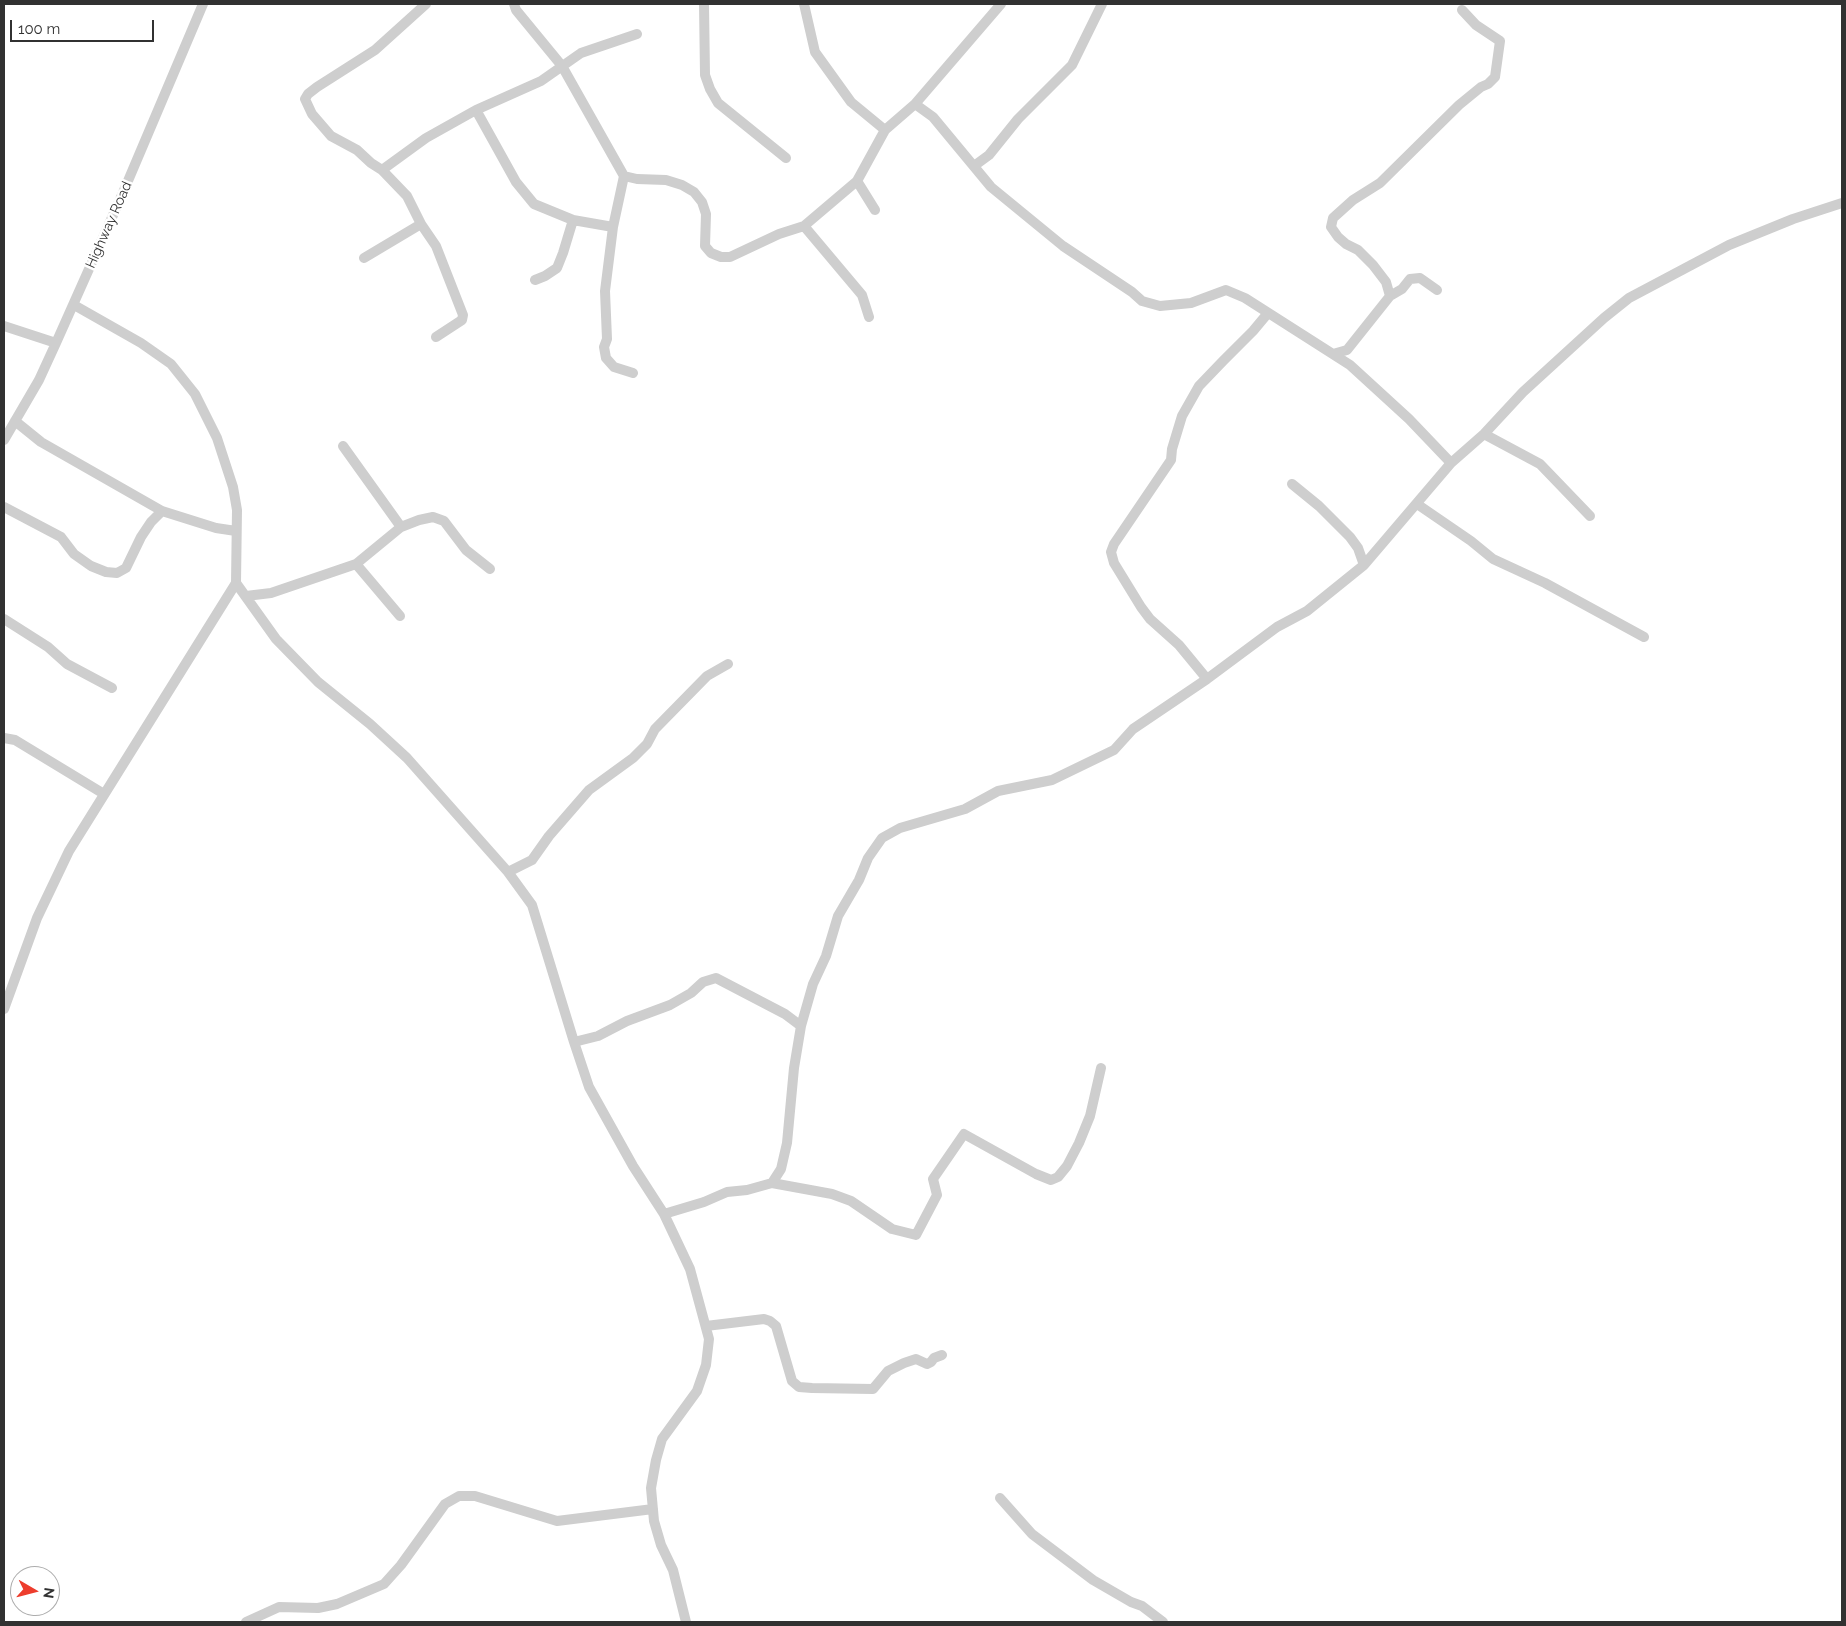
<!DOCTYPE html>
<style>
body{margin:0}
#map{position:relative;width:1846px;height:1626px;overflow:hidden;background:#fff;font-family:Raleway,sans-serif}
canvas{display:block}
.frame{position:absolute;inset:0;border:5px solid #313131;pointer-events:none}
.north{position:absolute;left:10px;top:1566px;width:50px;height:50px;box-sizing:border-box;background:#fff;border:1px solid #adadad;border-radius:50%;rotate:98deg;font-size:14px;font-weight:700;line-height:20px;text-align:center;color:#313131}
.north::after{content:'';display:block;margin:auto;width:18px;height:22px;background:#ed3d2d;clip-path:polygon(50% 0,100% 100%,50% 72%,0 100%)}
.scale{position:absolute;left:10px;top:20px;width:144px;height:22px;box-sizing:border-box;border:2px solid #313131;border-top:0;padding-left:6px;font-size:15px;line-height:18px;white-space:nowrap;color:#313131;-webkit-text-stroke:4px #fff;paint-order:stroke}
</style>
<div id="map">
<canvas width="1846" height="1626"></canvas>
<div class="frame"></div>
<div class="north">N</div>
<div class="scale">100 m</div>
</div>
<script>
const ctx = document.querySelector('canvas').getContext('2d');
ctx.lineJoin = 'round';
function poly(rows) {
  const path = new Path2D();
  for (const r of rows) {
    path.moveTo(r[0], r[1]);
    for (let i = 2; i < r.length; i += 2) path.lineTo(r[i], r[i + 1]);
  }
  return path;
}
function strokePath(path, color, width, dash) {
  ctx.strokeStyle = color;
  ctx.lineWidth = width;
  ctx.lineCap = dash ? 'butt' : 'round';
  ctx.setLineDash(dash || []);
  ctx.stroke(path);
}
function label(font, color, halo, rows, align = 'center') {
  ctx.font = font + ' Raleway,sans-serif';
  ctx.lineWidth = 5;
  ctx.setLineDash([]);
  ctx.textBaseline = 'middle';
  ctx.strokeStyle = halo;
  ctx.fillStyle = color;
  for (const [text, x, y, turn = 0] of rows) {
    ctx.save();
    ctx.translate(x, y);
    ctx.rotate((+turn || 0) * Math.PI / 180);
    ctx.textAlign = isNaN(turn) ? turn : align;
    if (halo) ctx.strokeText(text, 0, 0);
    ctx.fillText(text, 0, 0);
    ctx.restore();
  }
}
strokePath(poly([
 [426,4,375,50,317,87,308,94,305,99,312,114,331,136,357,150,371,163,382,170,407,196,421,224,436,246,463,315,462,320,436,337],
 [514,4,516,10,562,66,624,176,613,227,605,291,607,339,604,347,606,358,614,367,633,373],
 [704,4,705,75,710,89,718,103,786,158],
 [804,4,815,52,851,102,885,130],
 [915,104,933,117,991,187,1063,246,1132,292,1142,301,1160,306,1191,303,1226,290,1245,298,1350,365,1409,419,1451,463],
 [476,110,516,182,534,204,573,220,613,227],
 [974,166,989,155,1018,119,1072,65,1102,4],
 [382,170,426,138,476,110,541,81,581,53,637,34],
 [624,176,637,179,666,180,682,185,694,192,702,202,706,214,705,246,711,253,721,257,730,257,779,234,804,226,857,181,885,130,915,104,1001,4],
 [857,181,875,210],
 [804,226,862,295,869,317],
 [364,258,421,224],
 [535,280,545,276,557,268,563,253,573,220],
 [1390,296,1386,282,1373,265,1358,250,1346,244,1338,237,1331,227,1333,218,1353,200,1380,183,1459,105,1481,87,1488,84,1495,77,1500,41,1476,25,1462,10],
 [4,326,56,343],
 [1333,354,1347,350,1390,296,1402,289,1410,279,1420,278,1437,290],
 [15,421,41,442,162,511,216,528,236,531],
 [1484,434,1540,464,1590,516],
 [4,440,39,380,56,343,122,195,203,4],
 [343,446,401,527],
 [1292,484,1319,506,1350,537,1358,548,1364,565],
 [1417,504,1471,541,1493,559,1545,583,1644,637],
 [4,507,61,537,74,554,91,566,106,572,117,573,126,568,141,537,151,522,162,511],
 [356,564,400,616],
 [236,583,276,639,318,682,370,724,407,758,508,872,532,905,574,1042,589,1087,633,1166,664,1214,690,1269,709,1339,706,1365,697,1391,662,1439,656,1460,651,1488,654,1521,661,1545,673,1570,686,1622],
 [246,596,271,593,356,564,401,527,419,520,433,517,444,521,466,550,490,569],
 [4,619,48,647,67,664,112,688],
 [1207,679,1179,645,1150,619,1141,607,1114,563,1111,552,1114,544,1171,460,1172,449,1182,416,1199,386,1223,361,1253,331,1268,313],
 [4,738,15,740,104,794],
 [508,872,532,860,549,836,589,790,633,758,647,744,655,729,707,676,728,664],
 [4,1009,37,918,69,851,236,583,237,510,233,487,217,438,195,394,171,364,141,343,74,305],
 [574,1042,598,1036,627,1021,670,1005,691,993,703,982,716,978,785,1014,801,1026],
 [772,1183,832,1194,851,1201,892,1229,916,1235,937,1195,933,1179,964,1134,1036,1174,1051,1180,1058,1177,1067,1166,1079,1143,1090,1116,1101,1068],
 [664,1214,704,1202,727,1192,747,1190,772,1183,781,1169,787,1143,794,1068,801,1026,813,984,826,956,838,916,859,880,868,858,882,838,900,828,965,809,998,791,1052,780,1114,750,1133,729,1207,679,1277,627,1307,611,1364,565,1451,463,1484,434,1523,392,1604,318,1629,298,1729,245,1793,219,1842,203],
 [706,1326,764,1319,770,1321,776,1326,792,1381,799,1387,812,1388,873,1389,888,1371,904,1363,916,1359,927,1364,931,1362,934,1358,942,1355],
 [1000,1498,1032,1534,1093,1580,1131,1602,1142,1606,1163,1622],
 [246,1622,279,1607,318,1608,337,1604,384,1584,401,1565,445,1504,459,1496,475,1496,557,1521,653,1509]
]), '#cecece', 10);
label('14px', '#313131', '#fff', [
 ["Highway Road",109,225,-66]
]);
</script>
